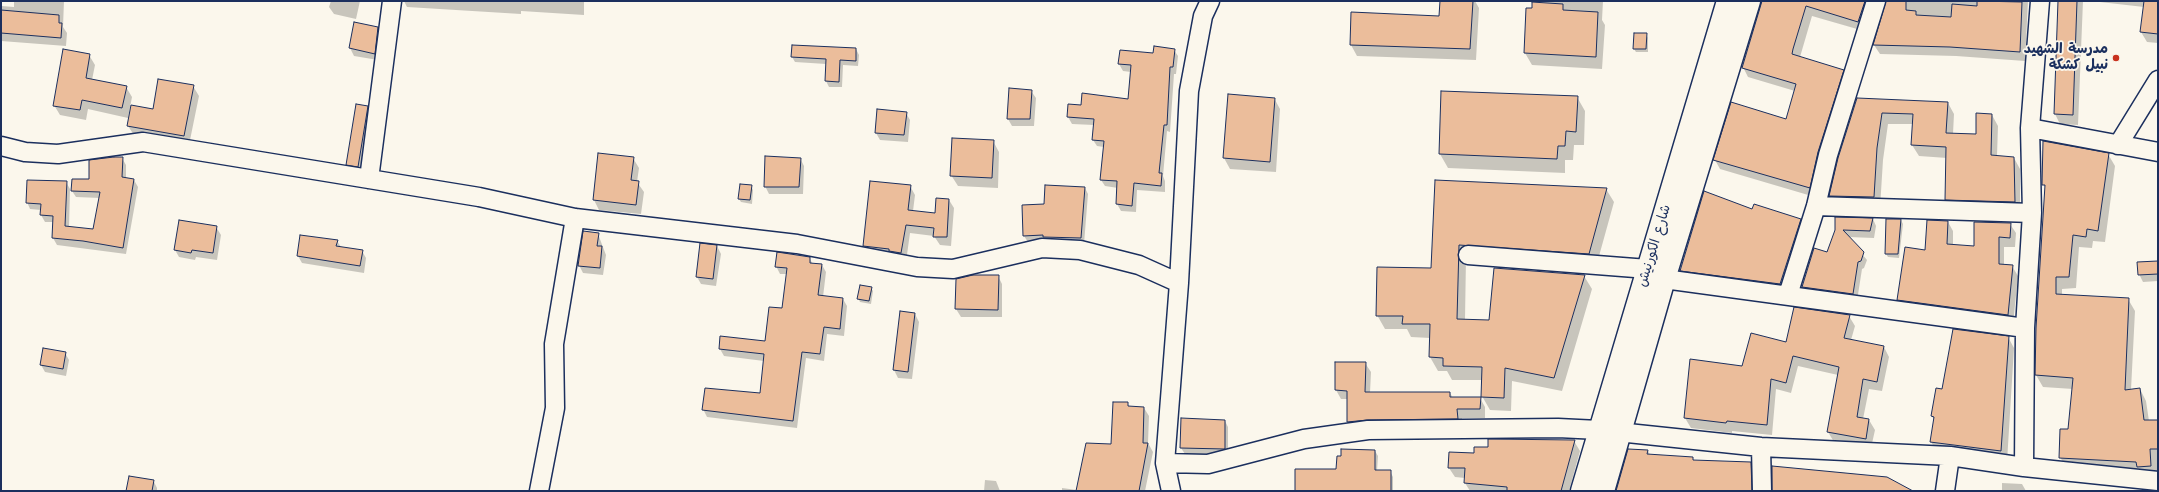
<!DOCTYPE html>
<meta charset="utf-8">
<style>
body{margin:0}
#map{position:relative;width:2159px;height:492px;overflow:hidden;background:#fbf7ec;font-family:"Architects Daughter",sans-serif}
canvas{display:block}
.frame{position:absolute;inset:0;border:2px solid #1b2f5e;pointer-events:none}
</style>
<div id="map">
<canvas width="2159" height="492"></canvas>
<div class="frame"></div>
</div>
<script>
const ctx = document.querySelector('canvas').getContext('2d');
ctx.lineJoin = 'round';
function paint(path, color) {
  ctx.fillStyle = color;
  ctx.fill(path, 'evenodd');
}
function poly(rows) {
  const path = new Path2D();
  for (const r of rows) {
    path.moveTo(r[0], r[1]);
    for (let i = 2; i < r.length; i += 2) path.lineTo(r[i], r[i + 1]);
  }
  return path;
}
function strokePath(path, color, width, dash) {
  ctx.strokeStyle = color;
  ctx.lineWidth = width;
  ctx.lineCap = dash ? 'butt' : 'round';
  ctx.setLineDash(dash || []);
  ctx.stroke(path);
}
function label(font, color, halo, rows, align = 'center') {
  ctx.font = font + ' "Architects Daughter","Playpen Sans Arabic",sans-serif';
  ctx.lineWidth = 3.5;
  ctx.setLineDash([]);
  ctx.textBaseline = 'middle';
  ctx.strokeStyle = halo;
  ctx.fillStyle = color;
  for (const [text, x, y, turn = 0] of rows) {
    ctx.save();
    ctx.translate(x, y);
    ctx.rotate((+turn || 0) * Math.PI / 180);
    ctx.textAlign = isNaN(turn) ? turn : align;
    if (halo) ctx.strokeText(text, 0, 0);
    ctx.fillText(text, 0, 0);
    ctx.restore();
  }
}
paint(poly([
 [14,1,64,1,63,27,67,33,66,46,1,41,2,6,14,7],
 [331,1,360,1,356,19,334,14,329,7],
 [404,1,584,1,584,15,521,11,521,14,407,7],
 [1441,1,1475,1,1479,8,1476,60,1357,56,1351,45,1440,17],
 [1536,1,1603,1,1602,20,1605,25,1602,69,1532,65,1525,53,1533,9],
 [1763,1,1879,1,1864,31,1812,16,1800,57,1843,70,1849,80,1815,197,1720,169,1715,160,1786,120,1795,91,1748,77,1743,67],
 [1883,1,2028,1,2025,61,1956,56,1880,54,1874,45,1886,2],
 [2059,1,2083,1,2078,125,2060,124,2055,114],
 [2091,1,2158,1,2158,43,2147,42,2141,32,2144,7],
 [377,27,382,35,378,60,354,56,350,48],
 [1646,34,1648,38,1648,52,1636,52,1634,49],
 [856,49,859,55,858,66,843,65,842,87,829,87,826,81,826,64,795,62,792,57],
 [1174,50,1178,56,1176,74,1174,74,1170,132,1167,131,1163,176,1165,181,1165,192,1137,190,1136,212,1121,211,1117,204,1118,188,1105,186,1101,180,1104,147,1097,146,1093,140,1094,125,1072,124,1068,117,1082,106,1128,100,1131,72,1123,71,1119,64],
 [89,55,95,65,92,80,126,87,132,97,128,118,88,109,86,120,60,115,54,105],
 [193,86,199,96,189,145,134,135,128,126],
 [1031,91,1036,98,1034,126,1012,126,1008,119],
 [1577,97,1585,111,1584,145,1574,145,1573,160,1565,160,1565,173,1448,168,1440,154],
 [1274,98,1280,109,1276,172,1230,169,1224,158],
 [1858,99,1948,103,1954,114,1953,134,1977,135,1992,115,1998,126,1997,156,2014,158,2020,169,2020,213,1952,210,1946,199,1947,158,1919,156,1912,145,1913,124,1888,124,1883,160,1880,208,1837,207,1830,196],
 [367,107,371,114,362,174,351,172,347,164],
 [906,113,910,120,908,142,880,140,876,133],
 [993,141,999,152,998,188,958,186,951,175],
 [2108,154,2115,166,2105,242,2093,241,2092,248,2079,247,2076,288,2062,289,2062,296,2128,299,2135,311,2131,390,2140,389,2146,401,2149,421,2158,421,2158,478,2067,469,2060,457,2069,430,2073,389,2043,387,2036,375,2046,189,2043,184],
 [122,158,126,165,126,179,134,180,138,187,126,254,57,245,53,238,54,222,45,222,41,215,41,210,30,209,27,202,66,182,70,189,69,228,94,230,100,198,76,197,72,191],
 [633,158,639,168,637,182,644,192,641,214,599,210,594,200],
 [800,158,804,166,803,194,769,194,765,186],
 [1436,181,1606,189,1614,202,1596,267,1466,258,1465,320,1490,321,1584,276,1592,289,1562,391,1512,381,1511,411,1490,410,1482,396,1483,380,1452,380,1447,371,1438,371,1430,357,1430,338,1411,337,1407,329,1385,329,1377,315,1432,269],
 [751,186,753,190,752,204,741,202,739,199],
 [910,186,915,195,913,211,936,214,949,200,954,208,951,246,940,245,934,236,910,233,906,262,869,255,864,246],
 [1085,188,1088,194,1084,244,1028,242,1024,236,1045,205],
 [1753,210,1800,220,1806,230,1786,294,1687,280,1681,270],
 [1873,219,1876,226,1874,238,1848,237,1867,260,1864,268,1862,269,1857,301,1807,294,1803,287,1828,254,1836,230],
 [1901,220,1903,224,1899,258,1888,257,1886,254],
 [1948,222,1953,231,1953,245,1975,247,2010,224,2016,233,2015,247,2004,247,2004,265,2012,266,2018,276,2013,324,1904,309,1898,300,1926,251],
 [216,227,221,235,217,260,196,257,195,260,179,257,175,250],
 [598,234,606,255,603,275,583,273,579,265],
 [337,241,341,247,362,251,366,258,364,273,302,263,298,256],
 [717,246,721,254,716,286,701,284,697,277],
 [809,258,813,264,822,265,826,272,823,297,843,299,847,306,844,336,827,334,824,361,806,358,797,428,707,417,703,409,761,394,764,361,724,356,720,349,766,343,783,309,787,274,780,274,776,266],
 [2158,262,2158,281,2143,282,2139,274],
 [998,276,1002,284,1002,317,961,317,956,309,957,280],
 [871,288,873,291,871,304,860,302,858,298],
 [901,312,915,314,919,322,912,379,898,378,894,370],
 [1849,316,1855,326,1851,340,1884,347,1889,357,1882,391,1869,389,1863,419,1869,420,1875,430,1871,448,1834,442,1828,432,1838,375,1798,366,1791,393,1776,389,1772,435,1732,431,1732,433,1691,428,1685,418,1743,367,1786,343],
 [2008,337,2014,348,2007,462,1938,453,1931,442,1934,420,1932,416,1943,390],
 [65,353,69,360,66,376,45,372,41,365],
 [1365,363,1371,372,1370,393,1450,393,1453,398,1480,398,1485,407,1485,418,1462,418,1462,427,1354,431,1348,422,1348,399,1341,399,1336,390],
 [1127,403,1129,407,1144,408,1149,416,1148,443,1153,452,1145,491,1062,491,1062,488,1077,490,1112,445],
 [1182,419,1225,421,1228,427,1228,454,1185,454,1181,448],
 [1574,441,1580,451,1569,491,1470,491,1465,483,1465,478,1455,477,1449,468,1489,448],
 [1629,450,1648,451,1650,455,1692,458,1694,461,1750,463,1758,475,1758,491,1617,491],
 [1375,451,1378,456,1377,471,1390,471,1393,477,1393,491,1295,491,1296,470,1337,470],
 [153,480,157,488,157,491,127,491],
 [985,480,996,481,1000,491,984,491],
 [2002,483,2022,484,2026,491,2002,491]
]), '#0003');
const building = poly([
 [1440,1,1473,1,1470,49,1350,45,1351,12,1439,16,1440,1],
 [1762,1,1865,1,1858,22,1806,6,1793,49,1792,54,1844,70,1818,152,1810,188,1713,160,1731,102,1786,119,1796,84,1742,68,1762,1],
 [1886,1,1906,1,1906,10,1916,11,1916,15,1951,17,1952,4,1977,6,1977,1,2022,2,2020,52,1950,47,1873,45,1886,1],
 [2058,1,2077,1,2073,115,2054,114,2058,1],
 [2144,1,2158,1,2158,34,2140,32,2144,1],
 [1532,2,1563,4,1563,10,1598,12,1596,57,1524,53,1526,8,1532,8,1532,2],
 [1,10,59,15,59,23,62,23,61,38,1,33,1,10],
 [354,22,378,27,375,54,349,48,354,22],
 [1634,33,1647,33,1646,49,1633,49,1634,33],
 [792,45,856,48,856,61,840,60,839,82,825,81,826,59,791,57,792,45],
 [1154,46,1175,49,1173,67,1170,67,1167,125,1164,125,1159,173,1162,173,1161,186,1134,183,1132,206,1116,204,1117,181,1100,180,1104,141,1092,140,1094,119,1067,117,1068,104,1081,105,1082,93,1128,99,1131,65,1118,64,1120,50,1153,53,1154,46],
 [63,49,90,54,86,78,127,86,122,108,82,100,80,110,53,106,63,49],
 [158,79,194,85,184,136,127,126,131,105,153,109,158,79],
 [1009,88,1032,90,1030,119,1007,119,1009,88],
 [1441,91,1578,96,1576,132,1566,131,1565,146,1558,146,1557,159,1439,154,1441,91],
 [1228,94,1275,98,1270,162,1223,158,1228,94],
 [1857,98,1948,102,1946,133,1976,134,1976,113,1992,114,1991,155,2014,157,2015,202,1945,200,1946,147,1911,145,1913,114,1882,113,1877,148,1874,197,1829,196,1838,158,1857,98],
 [356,104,368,106,358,167,346,165,356,104],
 [877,109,907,112,904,135,875,133,877,109],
 [952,138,994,140,992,178,950,176,952,138],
 [2043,141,2109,153,2098,231,2087,229,2086,237,2073,235,2069,277,2056,277,2056,294,2129,298,2125,390,2140,388,2144,420,2158,420,2158,449,2150,449,2151,466,2137,467,2136,462,2059,458,2060,429,2068,429,2073,378,2035,375,2036,328,2045,185,2042,185,2043,141],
 [598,153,634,157,631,180,639,181,636,205,593,200,598,153],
 [765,156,801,158,799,187,764,187,765,156],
 [114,157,123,157,122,177,134,179,123,248,83,241,52,238,53,216,40,215,41,204,26,203,27,180,67,181,65,226,93,229,100,192,71,191,72,179,89,179,89,160,114,157],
 [1435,180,1607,188,1589,254,1459,245,1457,319,1489,320,1494,268,1585,275,1554,378,1505,368,1504,398,1481,397,1482,367,1443,366,1443,358,1429,357,1430,324,1402,324,1403,316,1376,316,1377,267,1431,268,1435,180],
 [870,181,911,185,908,210,935,213,936,198,949,199,947,237,933,237,934,228,906,225,901,253,889,251,889,249,863,246,870,181],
 [740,184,752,185,750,200,738,199,740,184],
 [1045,185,1085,187,1081,238,1043,237,1043,235,1023,236,1022,205,1044,204,1045,185],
 [1704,191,1752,209,1754,204,1801,219,1780,284,1680,271,1704,191],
 [1835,217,1873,218,1870,231,1843,230,1864,252,1861,261,1858,262,1853,294,1802,287,1814,248,1827,252,1835,230,1835,217],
 [1886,219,1901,219,1898,254,1885,254,1886,219],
 [179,220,217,226,213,253,192,250,191,253,174,250,179,220],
 [1927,220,1948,221,1947,244,1974,246,1974,222,2011,223,2010,238,1999,237,1999,264,2013,265,2008,315,1897,300,1905,247,1925,250,1927,220],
 [583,231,599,233,597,246,602,246,600,268,578,266,583,231],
 [300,235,338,240,336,246,363,250,360,266,297,256,300,235],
 [700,243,717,245,713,279,696,277,700,243],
 [777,252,810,257,810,263,822,264,818,295,843,298,840,329,824,327,820,354,802,352,793,421,702,410,705,388,760,393,764,354,719,349,720,336,765,341,769,307,782,308,787,268,775,267,777,252],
 [2158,261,2158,274,2138,275,2137,262,2158,261],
 [973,275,999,275,998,310,955,309,956,279,973,275],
 [860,285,872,287,869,301,857,299,860,285],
 [1794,307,1850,315,1844,338,1884,346,1877,382,1863,379,1857,417,1869,419,1866,439,1827,432,1839,367,1793,356,1786,383,1771,379,1767,425,1727,421,1726,423,1684,418,1690,359,1742,366,1751,333,1786,342,1794,307],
 [900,311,915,313,908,372,893,370,900,311],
 [1953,329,2009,336,2001,451,1930,442,1934,417,1931,416,1936,388,1942,389,1953,329],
 [43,348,66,352,63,369,40,365,43,348],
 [1335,362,1366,362,1365,392,1450,392,1450,397,1481,397,1480,409,1457,409,1458,419,1368,420,1347,422,1347,391,1335,390,1335,362],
 [1113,402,1128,402,1128,406,1144,407,1143,443,1148,443,1139,491,1076,491,1086,443,1111,444,1113,402],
 [1181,418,1225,420,1225,449,1180,448,1181,418],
 [1488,439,1575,440,1561,491,1507,491,1507,487,1464,483,1465,468,1448,468,1449,452,1474,453,1474,447,1488,447,1488,439],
 [1341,449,1375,450,1375,470,1391,470,1391,491,1295,491,1295,469,1336,469,1337,456,1341,456,1341,449],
 [1628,449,1648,450,1647,454,1693,457,1693,460,1751,462,1752,491,1616,491,1628,449],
 [1772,466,1887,477,1913,491,1772,491,1772,466],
 [129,476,154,480,152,491,126,491,129,476]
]);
paint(building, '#ebbd9b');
strokePath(building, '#1b2f5e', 1);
const street = poly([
 [2030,128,2158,152],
 [2118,145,2158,80],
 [1,146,25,152,58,154,143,142,479,197,575,218,797,244,917,267,953,269,1042,248,1080,250,1139,265,1179,283],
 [369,179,392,1],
 [1816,206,2032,213],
 [1468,255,1648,269],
 [1664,279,2025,328],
 [1788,295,1816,206,1828,155,1876,1],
 [1761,447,1762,491],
 [1165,463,1208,464,1304,439,1368,430,1558,428,1599,430,1761,447,1950,456,2024,467,2158,481],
 [2024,467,2025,328,2032,213,2030,128,2040,1],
 [539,491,555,408,554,344,575,218],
 [1171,491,1165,463,1179,283,1189,91,1203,16,1210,1],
 [1945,491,1950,456]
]);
const secondary = poly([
 [1582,491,1728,1],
 [1603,491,1664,279,1749,1]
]);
strokePath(street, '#1b2f5e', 21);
strokePath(secondary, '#1b2f5e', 25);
strokePath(street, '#fbf7ec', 18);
strokePath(secondary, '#fbf7ec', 22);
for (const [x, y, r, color] of [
 [2116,58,4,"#c8321e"]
]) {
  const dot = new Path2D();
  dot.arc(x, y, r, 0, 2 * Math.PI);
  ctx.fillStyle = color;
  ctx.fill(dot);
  strokePath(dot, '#fbf7ec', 1.5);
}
label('bold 14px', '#1b2f5e', '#fbf7ec', [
 ["مدرسة الشهيد",2108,50],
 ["نبيل كشكة",2108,66]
], 'right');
label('14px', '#1b2f5e', '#fbf7ec', [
 ["شارع الكورنيش",1655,246,-73]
]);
</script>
